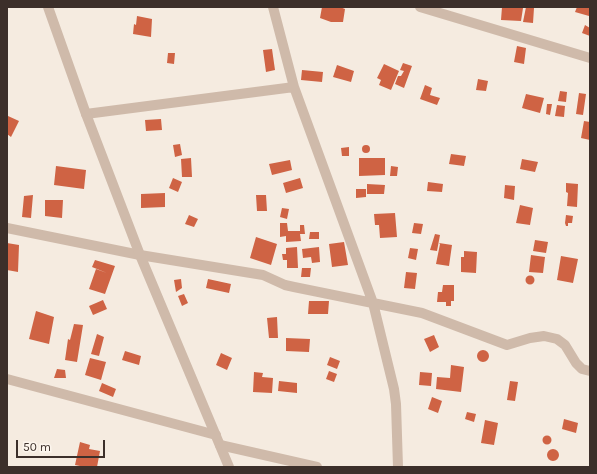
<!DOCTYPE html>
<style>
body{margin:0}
#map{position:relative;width:597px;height:474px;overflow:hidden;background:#f5ebe0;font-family:Karla,sans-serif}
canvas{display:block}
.frame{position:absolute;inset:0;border:8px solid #3c2f2a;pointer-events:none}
.scale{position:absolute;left:16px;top:440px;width:89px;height:18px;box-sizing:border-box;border:2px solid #3c2f2a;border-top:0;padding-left:5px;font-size:12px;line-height:14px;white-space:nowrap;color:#3c2f2a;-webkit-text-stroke:3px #fcf5ed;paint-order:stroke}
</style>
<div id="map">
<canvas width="597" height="474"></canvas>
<div class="frame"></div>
<div class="scale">50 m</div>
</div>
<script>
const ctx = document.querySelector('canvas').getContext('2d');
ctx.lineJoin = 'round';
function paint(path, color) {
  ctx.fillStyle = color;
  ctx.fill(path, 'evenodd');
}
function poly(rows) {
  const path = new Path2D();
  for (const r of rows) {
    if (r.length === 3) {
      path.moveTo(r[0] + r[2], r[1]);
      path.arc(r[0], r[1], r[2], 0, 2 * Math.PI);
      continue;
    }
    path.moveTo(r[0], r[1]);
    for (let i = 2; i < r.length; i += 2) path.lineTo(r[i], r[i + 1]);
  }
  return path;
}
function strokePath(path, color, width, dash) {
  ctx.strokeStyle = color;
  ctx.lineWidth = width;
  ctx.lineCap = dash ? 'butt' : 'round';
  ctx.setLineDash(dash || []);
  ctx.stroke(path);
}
paint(poly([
 [322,7,340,7,345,9,343,22,331,22,320,18],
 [502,7,523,8,521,21,501,20],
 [526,7,534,8,533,23,523,22],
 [577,7,590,7,590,15,589,16,575,12],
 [137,16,152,19,151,37,133,34,134,24,136,25],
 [585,25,590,28,590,36,582,33],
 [517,46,526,48,524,64,514,62],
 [272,49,275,70,266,72,263,50],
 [168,53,175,53,174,64,167,63],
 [403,63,412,66,404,88,395,84,398,76,401,76,404,71,400,70],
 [384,64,399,71,391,90,379,85,381,80,377,78],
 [337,65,354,71,351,82,333,77],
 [302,70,323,72,322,82,301,80],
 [478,79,488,81,486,91,476,90],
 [425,85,432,88,430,95,440,98,437,105,420,99],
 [560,91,567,92,566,102,558,101],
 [579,93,586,94,583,115,576,114],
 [526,94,544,98,540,113,522,108],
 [547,104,552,104,550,115,546,114],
 [557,105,565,106,564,117,555,116],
 [8,116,19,121,11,137,7,134,7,118],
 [161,119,162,130,146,131,145,120],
 [584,121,590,122,590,140,581,138],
 [180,144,182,155,175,157,173,145],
 [366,149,4],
 [349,147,349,156,342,156,341,148],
 [451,154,466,156,464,166,449,164],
 [191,158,192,177,182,177,181,159],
 [359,158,385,158,385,175,359,176],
 [522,159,538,162,535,172,520,169],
 [290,160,292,170,272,175,269,164],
 [56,166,86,170,84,189,54,185],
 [391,166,398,167,397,176,390,176],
 [173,178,182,182,178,192,169,188],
 [300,178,303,188,286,193,283,183],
 [428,182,443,184,442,192,427,191],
 [566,183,578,184,577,207,567,206,568,193,566,192],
 [367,184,385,185,384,194,367,194],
 [505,185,515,186,514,200,504,198],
 [356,189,366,189,366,197,356,198],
 [165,193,165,207,141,208,141,194],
 [33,195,31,218,22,217,24,196],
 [256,195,266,195,267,211,257,211],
 [45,200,63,200,62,218,45,216],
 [520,205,533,208,530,225,516,223],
 [282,208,289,209,287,219,280,217],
 [395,213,397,237,380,238,379,225,375,225,374,214],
 [189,215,198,219,194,227,185,224],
 [566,215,573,216,572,223,568,223,568,226,566,226,565,223],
 [280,223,287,223,288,231,300,231,300,225,304,225,305,234,300,234,301,241,286,242,286,236,280,237],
 [414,223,423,224,421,234,412,233],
 [310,232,319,232,319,239,309,239],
 [435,234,440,235,437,251,430,250],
 [256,237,277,244,271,265,250,258],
 [535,240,548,242,546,253,533,251],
 [344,242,348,265,332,267,329,244],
 [7,243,19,245,18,272,7,270],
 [439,243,452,245,449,266,436,264,440,244],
 [297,247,298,268,287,268,287,260,283,260,282,254,286,254,286,248],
 [319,247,320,262,312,263,311,257,303,258,302,249],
 [410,248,418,249,416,260,408,258],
 [464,251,477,252,476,273,461,272,461,257,464,257],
 [531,255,545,257,543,273,529,272],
 [561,256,578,259,573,283,557,280],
 [95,260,115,266,105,294,89,289,96,269,107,273,92,267],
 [302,268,311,268,310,277,301,277],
 [406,272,417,273,415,289,404,288],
 [530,280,4.5],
 [181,279,182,288,176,292,174,280],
 [208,279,231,284,229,293,206,288],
 [443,285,454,285,454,301,451,301,451,306,446,306,446,302,437,302,438,292,442,292],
 [184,294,188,303,182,306,178,296],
 [103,300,107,309,93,315,89,306],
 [309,301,329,301,328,314,308,314],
 [36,311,54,317,49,344,29,339],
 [277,317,278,338,269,338,267,318],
 [74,324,83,325,77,362,65,360,68,339,70,340],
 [97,334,104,337,99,356,91,354],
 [434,335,439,347,430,352,424,339],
 [286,338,310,339,309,352,286,351],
 [483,356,6],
 [125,351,141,356,139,365,122,360],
 [221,353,232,358,227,370,216,365],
 [330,357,340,361,337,369,327,365],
 [90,358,106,362,101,380,85,375],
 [451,365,464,367,461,392,436,389,437,377,450,378],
 [57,369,65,370,66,378,54,378],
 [329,371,337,374,334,382,326,379],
 [254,372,263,373,262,377,273,378,272,393,253,392],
 [420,372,432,373,431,386,419,385],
 [279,381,297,383,297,393,278,391],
 [510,381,518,382,515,401,507,400],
 [102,383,116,389,113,397,99,391],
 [432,397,442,401,438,413,428,409],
 [467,412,476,414,474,422,465,419],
 [564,419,578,423,576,433,562,429],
 [485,420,498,423,494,445,481,443],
 [547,440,4.5],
 [80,442,90,445,89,449,100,451,97,467,85,467,75,465],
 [553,455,6]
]), '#cf6344');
strokePath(poly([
 [273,7,294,87,373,303,394,389,396,404,398,467],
 [420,7,590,58],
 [86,114,294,87],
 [7,228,140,255,263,275,285,285,294,287,422,313,507,345,530,338,544,336,557,339,565,345,576,363,582,369,590,371],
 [7,379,216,435],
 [220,445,317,467]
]), '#cfbaaa', 10);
strokePath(poly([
 [48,7,86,114,140,255,229,467]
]), '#cfbaaa', 10);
</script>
